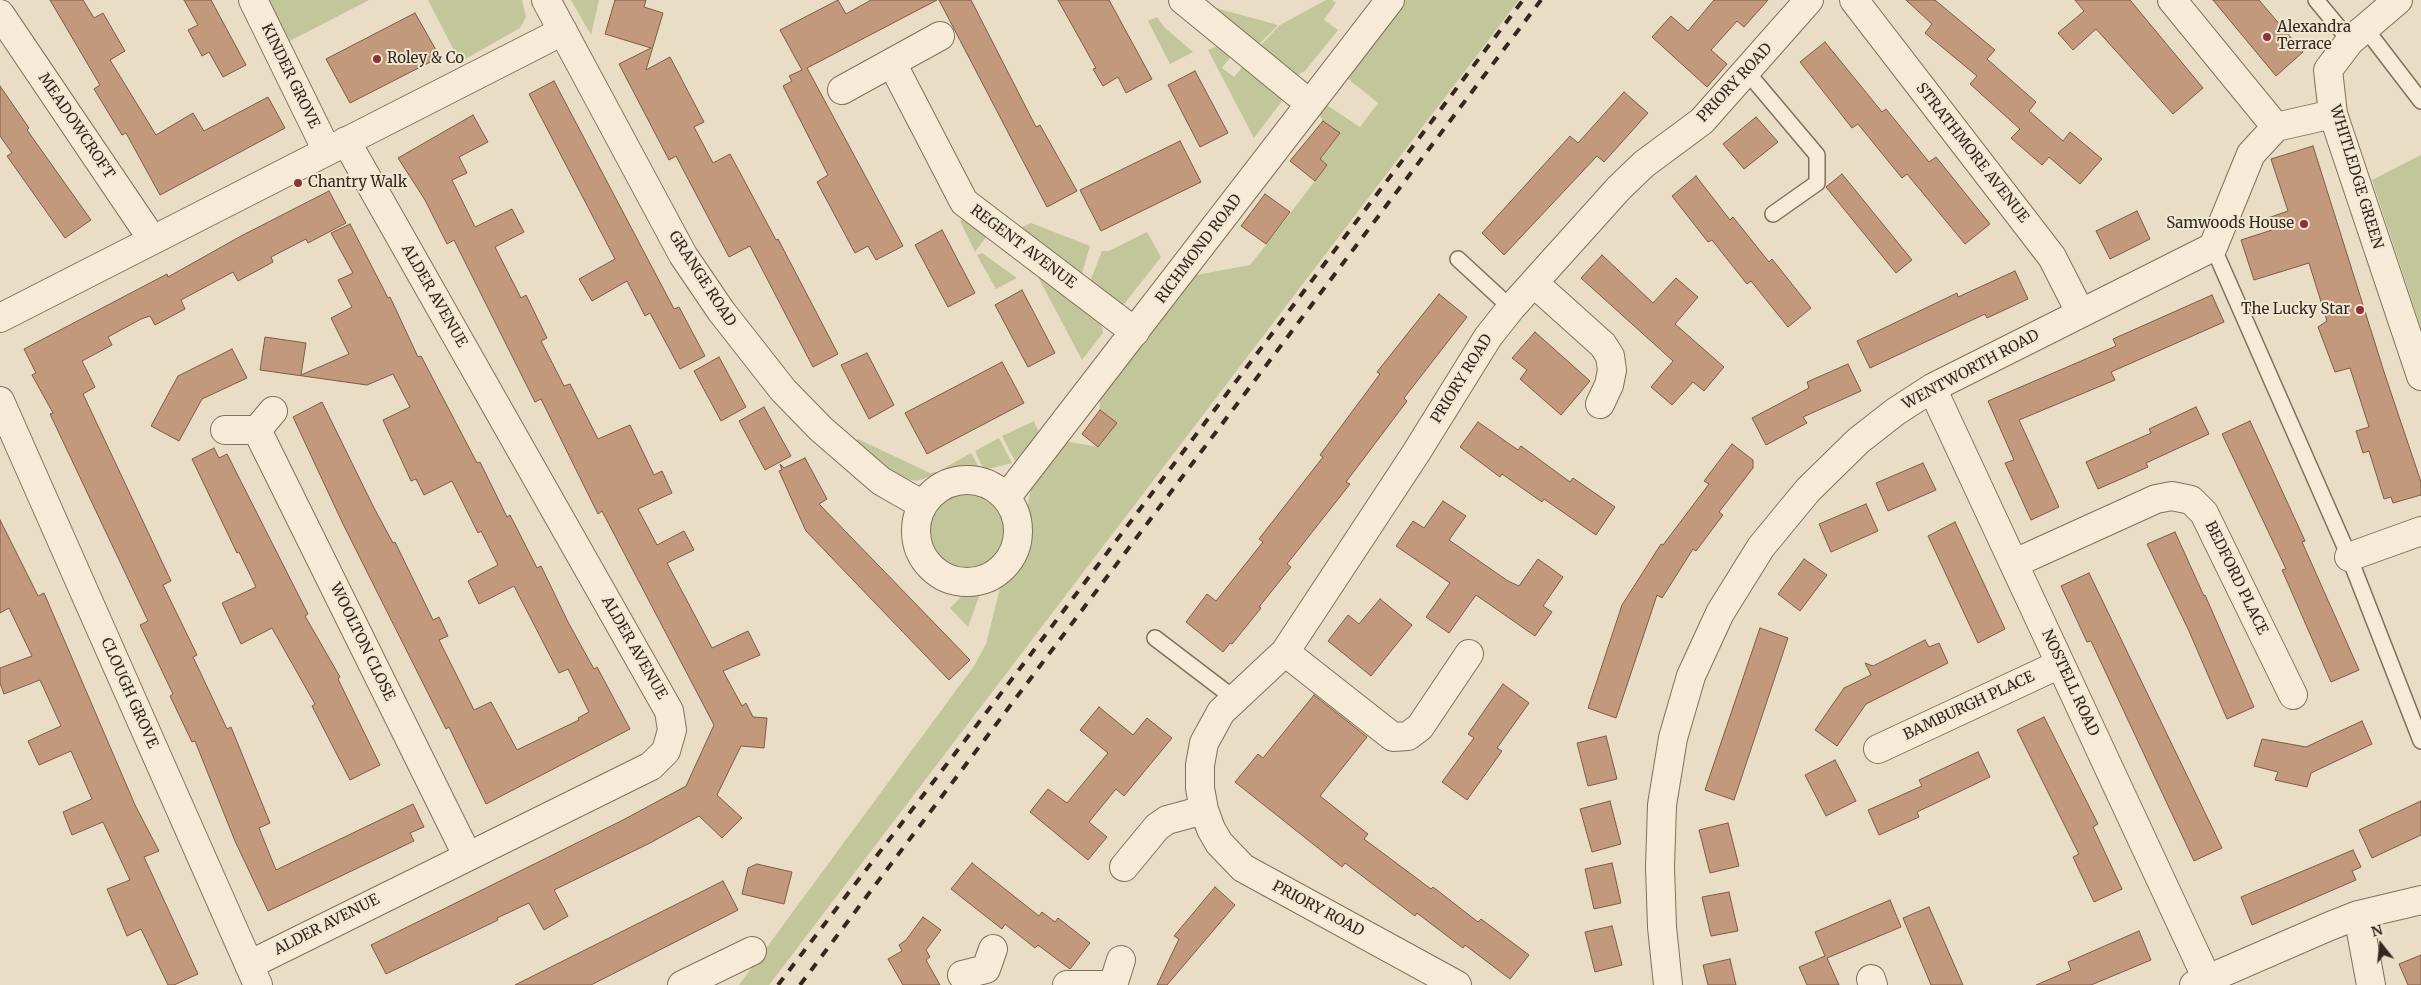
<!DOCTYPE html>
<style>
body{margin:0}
#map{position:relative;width:2421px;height:985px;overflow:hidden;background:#e9ddc5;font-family:Merriweather,serif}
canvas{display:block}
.north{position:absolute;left:2356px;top:920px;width:50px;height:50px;-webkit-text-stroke:4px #f1e8d3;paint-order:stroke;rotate:344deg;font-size:14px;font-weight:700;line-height:20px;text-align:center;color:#34281f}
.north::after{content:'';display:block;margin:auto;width:18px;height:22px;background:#34281f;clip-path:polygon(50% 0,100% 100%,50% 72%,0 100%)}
</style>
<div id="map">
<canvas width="2421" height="985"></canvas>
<div class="north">N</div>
</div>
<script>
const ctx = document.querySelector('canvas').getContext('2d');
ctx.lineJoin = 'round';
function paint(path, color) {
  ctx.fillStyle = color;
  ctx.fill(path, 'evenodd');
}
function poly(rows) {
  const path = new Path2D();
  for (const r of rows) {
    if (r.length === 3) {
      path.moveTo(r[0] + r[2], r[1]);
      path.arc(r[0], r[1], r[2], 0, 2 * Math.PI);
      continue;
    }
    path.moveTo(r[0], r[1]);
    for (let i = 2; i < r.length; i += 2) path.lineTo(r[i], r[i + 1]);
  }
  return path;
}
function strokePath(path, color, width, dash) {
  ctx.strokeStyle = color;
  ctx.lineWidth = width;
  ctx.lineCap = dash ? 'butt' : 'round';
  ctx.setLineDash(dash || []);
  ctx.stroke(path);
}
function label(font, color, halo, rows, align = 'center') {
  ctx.font = font + ' Merriweather,serif';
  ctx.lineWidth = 4;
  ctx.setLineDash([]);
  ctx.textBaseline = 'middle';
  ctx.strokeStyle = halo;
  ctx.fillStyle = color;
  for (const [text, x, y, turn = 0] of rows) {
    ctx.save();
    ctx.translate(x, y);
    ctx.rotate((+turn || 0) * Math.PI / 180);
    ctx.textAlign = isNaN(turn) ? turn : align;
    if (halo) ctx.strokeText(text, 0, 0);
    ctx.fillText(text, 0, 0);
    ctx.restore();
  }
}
paint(poly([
 [269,0,369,0,290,41],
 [428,0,522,0,526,17,520,28,460,62],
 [571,0,599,0,591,35],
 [1326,0,1332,0,1336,3,1324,20,1338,30,1305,71,1297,75,1289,71,1258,48,1280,25],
 [1403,0,1519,0,769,985,739,985,974,666,986,644,1000,588,1012,575,1025,556,1029,539,1030,524,1027,511,1031,487,1064,441,1099,447,1117,423,1100,410,1099,397,1191,276,1250,265,1266,245,1327,165,1320,160,1340,133,1323,121,1318,112,1325,104,1360,127,1378,103,1346,77],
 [1212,7,1278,25,1256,47],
 [1157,17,1164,27,1193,52,1170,64,1148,21],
 [1218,46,1233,54,1222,68,1234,77,1245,64,1279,92,1282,101,1254,138,1208,50],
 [2421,155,2421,328,2372,180],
 [964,219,987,236,975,252,960,221],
 [1031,223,1090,246,1082,273,1077,276,1016,230],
 [1147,232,1161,257,1125,303,1122,305,1092,288,1091,279,1102,251,1109,251],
 [982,253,1017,278,996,289,977,255],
 [1036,273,1101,323,1103,333,1082,360],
 [1034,421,1039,433,1015,461,1002,436],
 [999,438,1012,463,984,470,975,451],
 [858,439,930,473,938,472,939,474,916,481,902,478,855,443],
 [971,453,980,469,957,469,942,472,941,470],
 [966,533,38],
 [980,594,968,627,950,608,962,596]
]), '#c2c69a');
const building = poly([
 [50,0,83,0,94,18,103,13,125,51,110,60,156,135,193,113,204,131,268,97,285,128,160,195,126,133,122,135,94,89,100,85,50,0],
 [184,0,211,0,246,65,223,77,209,52,202,56,188,30,198,25,184,0],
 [615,0,646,0,644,7,663,13,646,70,670,57,704,122,694,127,713,163,730,154,776,240,778,239,838,354,813,367,750,246,729,257,676,156,669,160,619,64,651,48,605,34,615,0],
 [838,0,846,14,871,0,937,0,807,68,903,246,876,260,868,246,855,253,817,182,828,175,783,86,792,81,789,76,802,70,780,30,838,0],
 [939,0,971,0,1036,127,1040,125,1077,191,1047,207,939,0],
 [1058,0,1109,0,1152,79,1126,93,1118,77,1103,86,1093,69,1096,68,1058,0],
 [1714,0,1768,0,1744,27,1737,21,1711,50,1727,64,1707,87,1652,37,1671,16,1688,31,1714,0],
 [1906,0,1935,0,1995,50,1987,59,2036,102,2029,111,2063,141,2070,132,2102,159,2080,184,2049,157,2042,165,2011,138,2020,129,1970,84,1977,76,1925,33,1932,24,1906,0],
 [2075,0,2130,0,2203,88,2173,114,2096,29,2073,50,2058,33,2084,11,2075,0],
 [2213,0,2259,0,2303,52,2276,76,2213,0],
 [415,13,440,57,350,103,326,59,415,13],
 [1825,42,1882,112,1886,109,1929,162,1936,157,1990,224,1965,244,1907,174,1902,178,1858,124,1852,128,1800,62,1825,42],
 [1195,71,1228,133,1200,147,1168,85,1195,71],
 [554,81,674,309,679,307,705,356,680,369,650,313,645,316,627,281,592,301,579,279,615,259,529,94,554,81],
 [0,86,29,128,27,130,91,220,65,238,7,156,12,153,0,136,0,86],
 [1624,92,1648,113,1604,162,1597,156,1504,255,1482,233,1570,136,1578,143,1624,92],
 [473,115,488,142,459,157,467,173,452,180,475,227,512,209,524,232,495,247,521,298,526,295,547,338,541,341,564,386,570,384,598,439,630,425,654,475,662,471,672,493,638,509,657,545,684,531,694,550,667,563,712,648,748,631,760,655,723,671,742,706,746,703,753,717,767,718,764,748,741,746,717,795,742,818,722,838,699,816,650,843,554,890,568,916,544,930,529,903,497,918,498,920,386,974,371,945,623,820,686,786,714,725,602,511,598,514,541,399,535,402,454,240,447,244,425,200,398,158,473,115],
 [1756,117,1778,142,1744,169,1723,144,1756,117],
 [1323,121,1340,133,1320,159,1327,165,1315,181,1290,161,1323,121],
 [1180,141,1201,182,1101,231,1080,190,1180,141],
 [2313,146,2385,375,2421,482,2421,495,2393,503,2391,497,2384,499,2369,451,2363,453,2356,431,2369,427,2350,368,2335,372,2318,327,2327,321,2309,263,2254,280,2241,240,2272,230,2268,218,2288,211,2271,159,2313,146],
 [1842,174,1912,260,1896,273,1826,187,1842,174],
 [1696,176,1730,220,1733,217,1769,262,1772,259,1811,308,1788,327,1751,281,1747,284,1712,240,1708,242,1672,196,1696,176],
 [329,191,346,223,308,243,306,239,271,257,273,262,238,281,233,272,181,300,185,309,155,325,150,316,141,319,108,337,112,345,82,361,95,387,83,394,171,581,163,585,197,655,193,657,227,729,231,727,270,823,259,828,276,870,413,804,424,827,410,833,414,841,268,911,235,841,195,741,192,742,170,696,173,694,140,625,148,621,50,414,53,413,32,375,36,373,24,349,167,274,168,277,241,236,329,191],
 [1265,194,1290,212,1266,244,1241,226,1265,194],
 [2137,211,2150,239,2110,259,2096,231,2137,211],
 [350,224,388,298,390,297,418,357,421,356,477,463,480,462,507,517,510,515,537,568,541,566,568,622,594,669,597,667,630,729,486,804,449,727,446,729,343,524,293,417,322,402,374,508,393,543,395,542,433,620,439,617,448,636,439,640,474,710,491,702,517,750,579,720,578,718,589,712,568,669,559,673,514,586,479,604,468,581,498,565,481,531,478,533,452,481,424,495,416,479,411,481,383,420,410,407,393,374,367,385,260,370,265,337,306,343,301,375,349,354,331,318,352,307,338,280,353,273,331,233,350,224],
 [942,230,975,293,948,307,915,245,942,230],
 [1602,255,1653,303,1676,278,1698,297,1675,324,1724,367,1704,391,1693,382,1672,405,1651,387,1673,361,1581,278,1602,255],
 [2015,271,2028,299,1987,318,1985,314,1870,368,1857,341,1957,293,1958,297,2015,271],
 [1022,290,1055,353,1028,367,995,305,1022,290],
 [1439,294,1467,317,1404,398,1407,401,1346,482,1350,484,1287,564,1291,567,1259,607,1261,608,1232,644,1230,643,1223,652,1186,622,1207,594,1216,601,1263,542,1259,539,1323,457,1320,455,1380,374,1377,372,1439,294],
 [2212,295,2224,322,2111,372,2115,380,2019,420,2059,507,2031,520,2005,463,2014,460,1988,401,2116,346,2113,339,2212,295],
 [1535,332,1590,381,1561,415,1520,379,1527,370,1512,358,1535,332],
 [232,349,247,378,202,399,179,441,151,426,178,376,232,349],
 [867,353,894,405,869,419,841,365,867,353],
 [719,357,746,407,721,421,694,371,719,357],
 [1002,362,1024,403,927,454,905,413,1002,362],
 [1848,364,1861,391,1803,417,1807,423,1766,445,1752,418,1809,388,1807,382,1848,364],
 [764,407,791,456,765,470,739,421,764,407],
 [2196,407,2209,434,2146,463,2148,467,2098,489,2086,462,2151,433,2149,429,2196,407],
 [1100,410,1117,423,1098,447,1082,434,1100,410],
 [2250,421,2305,541,2302,542,2359,670,2331,682,2282,570,2286,569,2222,434,2250,421],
 [1478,422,1518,450,1521,446,1570,482,1573,478,1615,507,1596,535,1544,499,1542,502,1502,474,1500,477,1460,447,1478,422],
 [1732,444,1753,460,1753,468,1719,512,1723,515,1696,551,1693,549,1662,598,1657,595,1616,718,1588,708,1622,605,1661,544,1663,545,1709,484,1704,481,1732,444],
 [214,448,219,458,227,454,308,614,305,616,340,677,338,679,380,765,350,780,312,706,315,704,272,628,241,644,222,603,256,587,239,552,237,553,192,459,214,448],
 [805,458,827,499,819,504,970,660,949,680,806,531,779,471,782,470,780,464,784,468,805,458],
 [1923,463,1936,490,1888,511,1876,483,1923,463],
 [1443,501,1466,516,1449,540,1508,581,1519,586,1538,559,1563,577,1543,606,1552,612,1535,636,1476,595,1449,633,1426,617,1450,583,1396,546,1413,521,1424,528,1443,501],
 [1866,504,1878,531,1831,552,1819,524,1866,504],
 [0,520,38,596,44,593,135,805,159,851,144,857,198,974,174,985,168,985,141,929,127,936,107,889,130,880,103,822,72,835,63,812,92,799,71,751,39,765,28,741,61,726,40,680,4,694,0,683,0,668,32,656,9,608,0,613,0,520],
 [1955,522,2005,629,1978,643,1928,536,1955,522],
 [2175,532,2204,596,2205,595,2254,707,2227,719,2189,631,2147,544,2175,532],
 [1804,559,1827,575,1800,611,1778,594,1804,559],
 [2089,573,2222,848,2194,861,2091,641,2087,642,2061,586,2089,573],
 [1380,599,1412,625,1371,676,1328,641,1348,615,1359,624,1380,599],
 [1760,628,1788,638,1734,800,1705,790,1760,628],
 [1925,640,1929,647,1939,643,1948,663,1866,704,1837,746,1815,730,1844,688,1871,675,1865,663,1873,666,1925,640],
 [1503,684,1529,703,1497,748,1502,751,1467,800,1442,782,1474,738,1468,734,1503,684],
 [1314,695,1367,737,1320,796,1368,834,1364,839,1431,889,1433,887,1478,922,1481,919,1529,955,1510,979,1465,945,1463,948,1417,913,1415,916,1345,863,1342,867,1235,782,1258,754,1263,758,1314,695],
 [1099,707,1133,735,1147,718,1172,738,1124,796,1116,789,1089,822,1107,837,1088,860,1030,812,1048,789,1067,803,1108,753,1080,730,1099,707],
 [2044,717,2098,824,2093,827,2122,889,2094,902,2073,857,2079,854,2017,730,2044,717],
 [2362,721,2372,744,2311,773,2307,787,2275,780,2278,772,2254,766,2262,739,2306,747,2362,721],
 [1606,736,1617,779,1588,786,1577,743,1606,736],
 [1978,752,1990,777,1917,812,1919,817,1879,835,1868,810,1922,786,1919,780,1978,752],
 [1835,760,1856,801,1826,816,1805,775,1835,760],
 [1610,801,1621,844,1592,852,1580,809,1610,801],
 [2421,801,2421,835,2372,858,2359,830,2421,801],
 [1728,823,1739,866,1710,873,1699,830,1728,823],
 [2353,850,2361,867,2352,871,2356,880,2252,925,2241,897,2353,850],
 [972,863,1039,916,1042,912,1055,922,1058,918,1090,943,1070,969,1038,945,1035,948,1005,924,1002,929,951,889,972,863],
 [1612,863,1621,903,1594,909,1585,869,1612,863],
 [757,864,792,872,784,904,742,894,748,868,757,864],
 [723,881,738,910,591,985,515,985,723,881],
 [1215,887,1235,905,1167,985,1157,985,1179,939,1174,936,1215,887],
 [1729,892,1738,931,1711,936,1702,897,1729,892],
 [1890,900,1901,927,1827,958,1839,985,1807,985,1799,967,1825,956,1815,932,1890,900],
 [1929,907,1963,985,1931,985,1903,918,1929,907],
 [923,917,941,930,926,950,930,957,926,960,940,985,903,985,888,959,902,951,899,945,906,940,923,917],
 [1612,926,1622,965,1595,972,1585,932,1612,926],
 [2139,931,2151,960,2091,985,2036,985,2071,970,2068,962,2139,931],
 [2421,955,2421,985,2408,985,2399,964,2421,955],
 [1730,959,1736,985,1708,985,1703,965,1730,959]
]);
paint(building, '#c3997e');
strokePath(building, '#7f5a45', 1);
const lane = poly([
 [2316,0,2350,41],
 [2365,28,2421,101],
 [1747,72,1817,155,1817,183,1773,214],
 [2213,247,2348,554,2421,741],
 [1458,259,1511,308],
 [1155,638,1235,699]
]);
const street = poly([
 [253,0,327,151],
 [546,0,683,255,721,311,783,390,821,429,881,481,923,505],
 [1183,0,1310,104],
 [1854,0,2052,257,2080,312],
 [2172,0,2276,127],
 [2398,0,2350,41,2328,70,2333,114,2421,376],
 [0,14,152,239],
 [892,63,964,202,1135,332],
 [842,90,940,36],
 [1534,283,1603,345,1610,356,1612,370,1609,385,1600,404],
 [0,318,563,31],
 [1932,388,2207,979],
 [0,401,258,985],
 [225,430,257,430,273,411],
 [257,430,467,855],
 [967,531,51],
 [1006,498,1390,0],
 [2349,557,2421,531],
 [2015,563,2156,499,2172,496,2191,500,2204,513,2293,695],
 [1285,652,1393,737,1408,736,1420,727,1469,654],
 [1878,749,2060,664],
 [1124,867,1157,827,1167,820,1204,810],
 [2358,915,2371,985],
 [249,965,651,766,666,751,672,730,669,711,346,141],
 [962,975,986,969,993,949],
 [1871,979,1873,985],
 [682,985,752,951],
 [1067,985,1103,985],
 [1113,985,1121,960],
 [1457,985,1243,868,1219,843,1211,829,1204,810,1200,788,1200,765,1204,743,1221,712,1285,652,1416,453,1488,337,1511,308,1619,188,1644,164,1702,121,1809,0],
 [1668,985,1662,927,1660,867,1662,805,1673,738,1691,676,1720,613,1761,547,1808,490,1858,441,1895,412,1932,388,2213,247,2251,154,2276,127,2333,114],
 [2194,985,2330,926,2358,915,2421,900]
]);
strokePath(lane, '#826f5d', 18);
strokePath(street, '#826f5d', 30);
strokePath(lane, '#f5ebd7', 15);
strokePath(street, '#f5ebd7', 28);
strokePath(poly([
 [778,985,1028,658,1523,0],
 [800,985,1541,0]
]), '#34281f', 4, [9, 9]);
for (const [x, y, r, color] of [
 [2267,37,5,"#8b3336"],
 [377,59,5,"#8b3336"],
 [298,183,5,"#8b3336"],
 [2304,224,5,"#8b3336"],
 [2360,310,5,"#8b3336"]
]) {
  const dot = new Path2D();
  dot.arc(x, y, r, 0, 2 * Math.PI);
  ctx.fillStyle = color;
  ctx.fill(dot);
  strokePath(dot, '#f1e8d3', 2);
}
label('15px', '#34281f', '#f1e8d3', [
 ["Alexandra",2277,28],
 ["Terrace",2277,45],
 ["Roley & Co",387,59],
 ["Chantry Walk",308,183],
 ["Samwoods House",2294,224,"right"],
 ["The Lucky Star",2350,310,"right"]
], 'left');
label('15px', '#34281f', '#f1e8d3', [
 ["KINDER GROVE",290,76,64],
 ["PRIORY ROAD",1735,83,-47],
 ["MEADOWCROFT",76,126,56],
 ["STRATHMORE AVENUE",1972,153,52],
 ["WHITLEDGE GREEN",2356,177,73],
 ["REGENT AVENUE",1023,247,37],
 ["RICHMOND ROAD",1199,249,-53],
 ["GRANGE ROAD",702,279,57],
 ["ALDER AVENUE",434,296,60],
 ["WENTWORTH ROAD",1971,370,-28],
 ["PRIORY ROAD",1462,379,-58],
 ["BEDFORD PLACE",2236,578,64],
 ["WOOLTON CLOSE",362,642,64],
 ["ALDER AVENUE",634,648,60],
 ["NOSTELL ROAD",2070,683,65],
 ["CLOUGH GROVE",129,693,66],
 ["BAMBURGH PLACE",1969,706,-25],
 ["PRIORY ROAD",1318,909,28],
 ["ALDER AVENUE",327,925,-27]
]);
</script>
